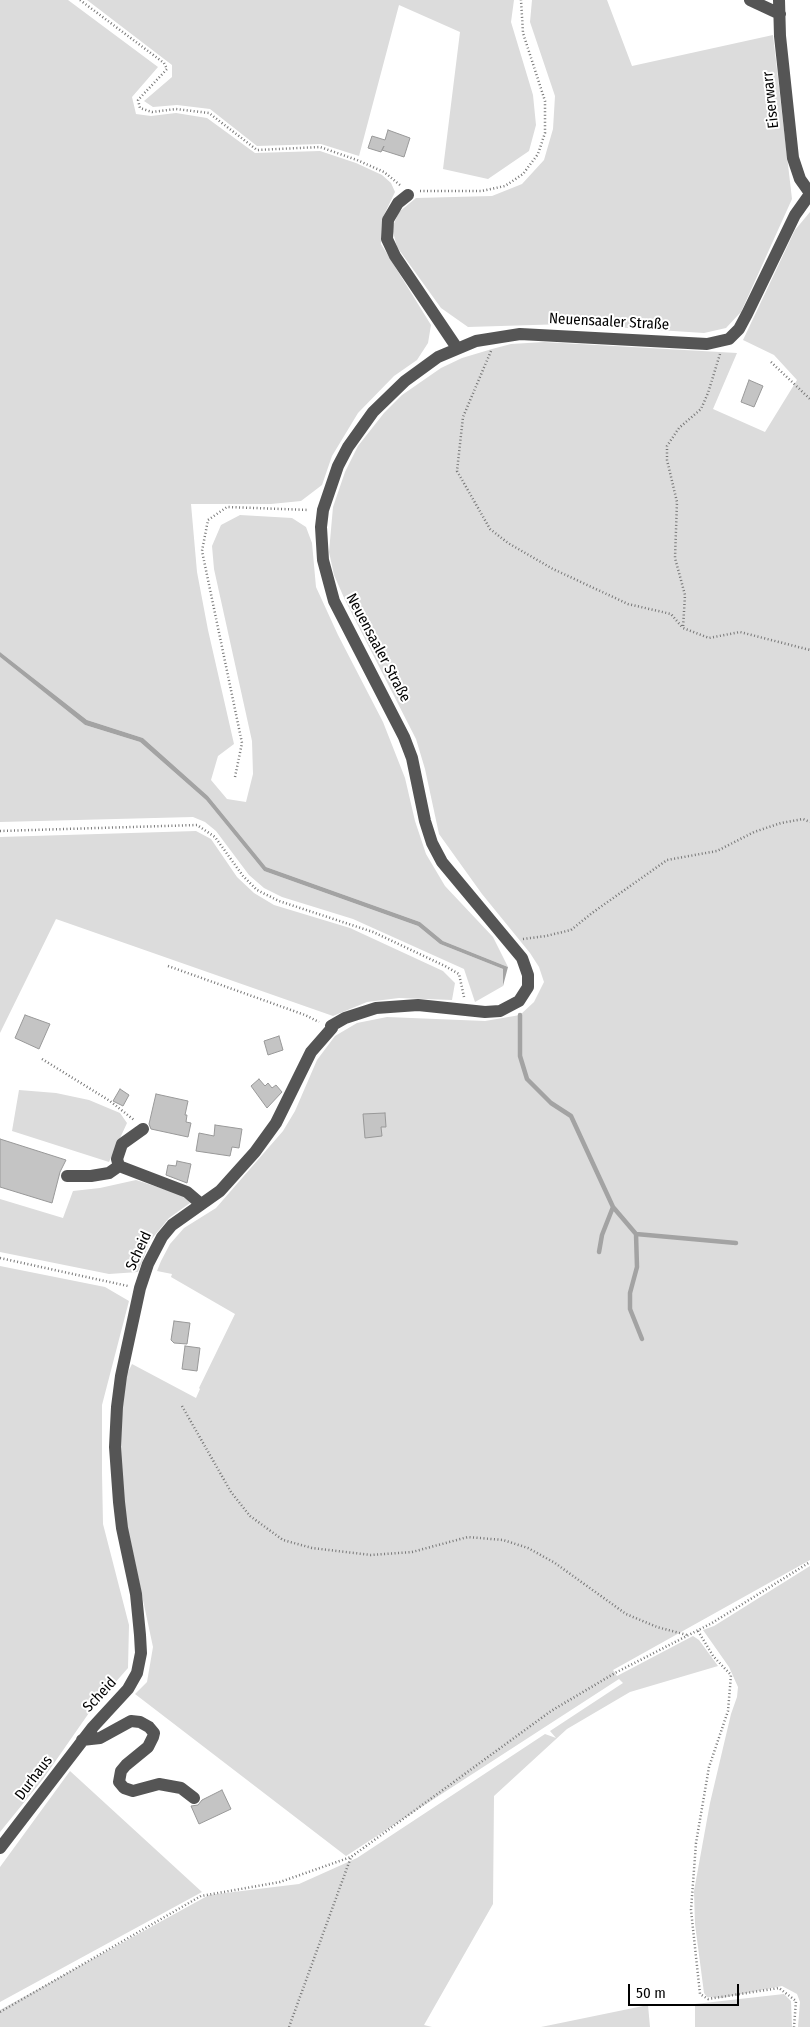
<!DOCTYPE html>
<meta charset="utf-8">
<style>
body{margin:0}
#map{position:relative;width:810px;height:2027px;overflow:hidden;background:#fff;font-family:"Fira Sans Condensed",sans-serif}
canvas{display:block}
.scale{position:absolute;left:628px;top:1984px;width:111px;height:22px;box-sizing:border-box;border:2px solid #000;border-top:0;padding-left:6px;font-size:15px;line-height:18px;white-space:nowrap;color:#000;-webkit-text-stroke:4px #fff;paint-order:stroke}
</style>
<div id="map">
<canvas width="810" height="2027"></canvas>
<div class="scale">50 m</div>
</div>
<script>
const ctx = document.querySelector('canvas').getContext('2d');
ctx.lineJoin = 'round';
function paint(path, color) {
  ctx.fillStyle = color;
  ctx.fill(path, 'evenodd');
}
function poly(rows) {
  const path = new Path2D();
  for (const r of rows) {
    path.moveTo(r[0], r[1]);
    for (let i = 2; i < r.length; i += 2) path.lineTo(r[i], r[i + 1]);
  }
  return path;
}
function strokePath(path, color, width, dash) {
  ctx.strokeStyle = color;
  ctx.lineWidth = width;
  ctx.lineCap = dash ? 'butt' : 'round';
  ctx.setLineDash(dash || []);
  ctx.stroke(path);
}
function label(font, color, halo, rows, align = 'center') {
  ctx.font = font + ' "Fira Sans Condensed",sans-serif';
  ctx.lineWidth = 4;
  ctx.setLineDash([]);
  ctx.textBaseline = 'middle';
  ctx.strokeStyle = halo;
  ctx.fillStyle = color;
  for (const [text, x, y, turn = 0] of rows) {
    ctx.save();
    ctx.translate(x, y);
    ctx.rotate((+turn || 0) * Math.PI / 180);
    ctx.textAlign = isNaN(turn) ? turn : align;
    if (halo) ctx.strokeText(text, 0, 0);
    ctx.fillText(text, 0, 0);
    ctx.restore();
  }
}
paint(poly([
 [0,0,68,0,158,67,132,97,136,114,151,116,176,113,207,118,255,153,320,151,356,163,382,175,391,183,395,192,382,219,381,244,431,325,428,343,417,360,394,376,358,413,332,456,322,485,301,501,271,504,191,504,197,572,208,630,234,744,218,756,211,780,227,799,246,802,253,774,252,741,214,569,212,546,221,525,240,515,292,518,306,527,312,543,316,587,338,635,383,722,405,778,415,821,426,854,445,886,493,937,508,967,443,941,420,922,266,867,208,796,143,738,87,720,0,652],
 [87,0,514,0,511,22,533,95,536,125,529,151,488,179,443,169,460,32,399,5,359,156,321,144,257,146,210,109,177,105,153,107,144,101,172,77,172,65],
 [532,0,607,0,632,66,773,35,792,199,741,312,726,328,704,333,566,324,468,327,441,308,397,247,392,228,399,212,416,198,492,196,522,184,544,160,553,129,555,96,530,22],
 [810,212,810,1560,613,1670,617,1676,693,1636,699,1640,718,1666,630,1692,567,1729,494,1796,493,1904,424,2025,432,2027,0,2027,0,2010,209,1895,299,1884,357,1858,545,1734,556,1738,550,1731,623,1683,619,1679,346,1856,135,1694,147,1682,153,1647,127,1525,122,1492,120,1434,126,1376,132,1364,196,1398,200,1389,199,1388,235,1314,171,1277,172,1274,157,1271,161,1261,170,1244,184,1228,216,1208,283,1131,295,1111,317,1060,335,1036,357,1023,387,1017,485,1021,520,1015,534,1002,544,982,539,967,530,953,482,894,439,834,425,769,416,739,345,600,334,575,329,552,333,507,345,472,358,446,384,413,402,395,441,368,462,358,492,349,511,344,544,342,737,353,713,409,765,432,797,380,774,355,743,340,795,230],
 [0,657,85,725,140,742,206,800,264,871,418,926,440,944,503,969,503,986,475,1002,464,969,353,919,282,897,264,888,249,875,216,831,205,822,193,817,0,822],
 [196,831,211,839,237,877,254,893,274,905,350,928,443,971,455,983,452,1000,399,998,367,1002,333,1016,56,919,0,1033,0,837],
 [19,1090,56,1093,89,1100,120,1113,127,1123,109,1162,12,1131],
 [136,1180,185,1196,190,1203,169,1218,150,1241,138,1272,109,1274,0,1252,0,1199,63,1218,73,1191,100,1188],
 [0,1266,105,1287,129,1301,102,1405,102,1473,103,1524,129,1625,128,1668,91,1710,43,1779,0,1832],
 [810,1566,810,2027,798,2027,800,2002,797,1994,782,1986,722,1998,707,1997,704,1993,695,1924,694,1891,710,1803,731,1714,737,1697,738,1687,729,1667,703,1630,714,1626],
 [70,1771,202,1892,0,2002,0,1867],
 [784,1994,791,2001,792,2027,695,2027,695,2004],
 [648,2005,650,2027,541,2027]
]), '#dcdcdc');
paint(poly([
 [0,652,87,720,143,738,208,796,266,867,420,922,443,941,508,967,503,986,503,969,440,944,418,926,264,871,206,800,140,742,85,725,0,657]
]), '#a3a3a3');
strokePath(poly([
 [520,1015,520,1056,527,1079,551,1103,571,1116,613,1207,636,1234,736,1243],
 [636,1234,637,1267,630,1293,630,1309,642,1339],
 [599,1252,602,1235,613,1207]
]), '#a3a3a3', 4.5);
const building = poly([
 [388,130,410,138,404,157,382,150,384,146,381,152,368,148,372,136,385,140,388,130],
 [749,380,763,386,754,407,741,402,749,380],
 [25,1015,50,1024,39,1049,15,1038,25,1015],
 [279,1036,283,1050,268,1055,264,1041,279,1036],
 [259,1079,265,1086,268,1083,272,1088,276,1085,282,1092,267,1108,251,1086,259,1079],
 [120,1089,129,1095,123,1106,113,1101,120,1089],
 [156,1094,188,1101,185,1115,187,1115,186,1122,191,1123,188,1137,151,1129,149,1124,156,1094],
 [385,1113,386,1127,381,1127,382,1136,365,1138,363,1114,385,1113],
 [215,1125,242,1129,239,1148,232,1147,230,1156,196,1151,199,1133,214,1136,215,1125],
 [0,1139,66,1160,60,1172,52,1203,0,1187,0,1139],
 [177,1161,191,1164,187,1183,166,1175,168,1165,176,1166,177,1161],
 [174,1321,190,1323,187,1344,174,1343,171,1340,174,1321],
 [185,1346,200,1348,197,1371,182,1369,185,1346],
 [222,1790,231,1809,199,1824,191,1806,198,1805,202,1800,222,1790]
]);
paint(building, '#c4c4c4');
strokePath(building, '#999', 1);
strokePath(poly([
 [80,0,164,63,167,69,138,100,140,108,152,112,176,109,209,113,257,150,320,147,357,160,384,172,400,185],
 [420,191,482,191,505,186,523,174,538,154,545,133,545,101,523,33,521,0],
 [491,351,463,417,457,471,490,529,508,543,553,569,628,604,671,614,682,627],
 [720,354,708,393,701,409,679,428,667,446,667,460,677,502,675,558,685,595,683,628,709,638,740,632,810,650],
 [771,362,810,399],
 [235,777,242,743,202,551,208,520,227,507,309,510],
 [0,831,197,825,215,837,243,876,257,890,279,901,373,932,445,966,459,974,464,997],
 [523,939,546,936,571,930,592,913,667,860,717,851,754,832,781,823,803,819,810,822],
 [168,966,305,1015,319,1022],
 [42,1059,110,1101,134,1120],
 [0,1258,128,1286],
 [182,1406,231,1492,250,1516,283,1540,312,1548,371,1555,412,1552,468,1537,503,1540,528,1548,555,1563,626,1614,657,1627,687,1635],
 [698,1631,713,1656,731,1675,728,1711,709,1767,696,1843,691,1910,700,1994,708,1999,779,1988,796,2001,794,2027],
 [0,2012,201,1896,280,1882,351,1857,551,1711,615,1673,712,1623,810,1562],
 [289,2027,351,1857]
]), '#777', 2.5, [1, 2.5]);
strokePath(poly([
 [750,0,780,14],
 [779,0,780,36,793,158,800,179,810,193],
 [408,195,398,203,388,220,387,239,395,256,457,348],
 [143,1129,122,1144,117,1159,119,1166,187,1192,201,1204],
 [67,1176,91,1176,109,1173,119,1166],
 [82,1740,100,1738,131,1721,140,1722,149,1727,154,1733,153,1737,148,1747,126,1765,121,1771,119,1782,124,1788,133,1791,159,1784,181,1788,194,1798],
 [0,1848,93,1727,128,1689,137,1673,141,1653,140,1635,136,1594,122,1528,119,1502,115,1447,117,1407,121,1376,140,1288,148,1264,162,1237,172,1225,220,1191,255,1152,276,1123,311,1052,332,1028,331,1026,345,1018,376,1008,418,1005,485,1012,500,1011,519,1001,528,987,528,975,522,958,442,862,432,843,425,821,412,758,404,737,334,601,323,560,321,527,323,510,338,466,348,447,373,412,405,381,438,357,476,341,520,334,707,344,729,339,739,329,747,314,795,215,810,194]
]), '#555', 12);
label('15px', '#000', '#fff', [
 ["Eiserwarr",771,100,-96],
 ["Neuensaaler Straße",609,322,3],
 ["Neuensaaler Straße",378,648,62],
 ["Scheid",139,1251,-65],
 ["Scheid",100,1695,-47],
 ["Durhaus",34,1778,-53]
]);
</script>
